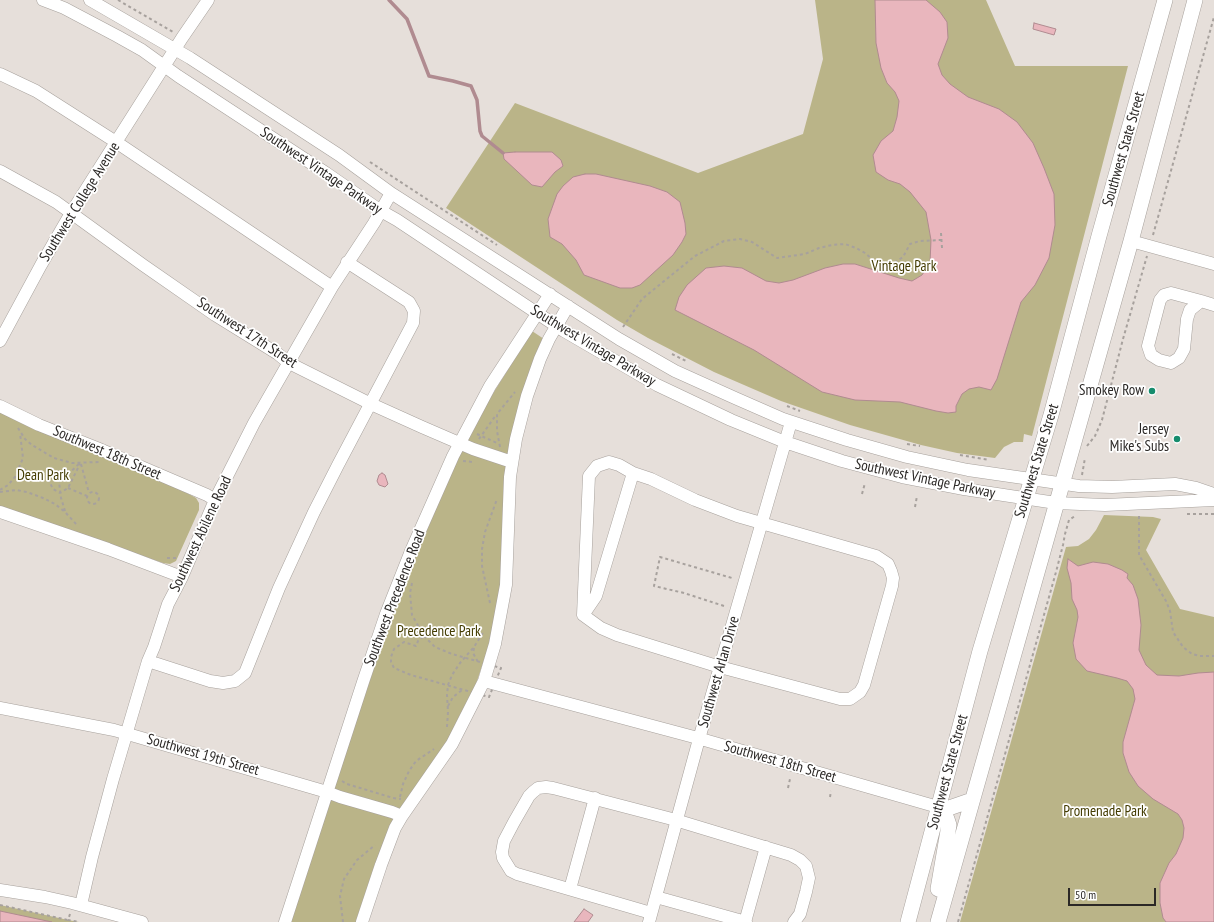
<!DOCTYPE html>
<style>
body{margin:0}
#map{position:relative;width:1214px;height:922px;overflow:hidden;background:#e6dfda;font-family:"PT Sans Narrow",sans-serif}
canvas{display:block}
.scale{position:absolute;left:1068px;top:888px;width:88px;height:18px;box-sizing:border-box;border:2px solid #2b2826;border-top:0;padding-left:5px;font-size:12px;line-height:14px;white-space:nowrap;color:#2b2826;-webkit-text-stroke:3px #fff;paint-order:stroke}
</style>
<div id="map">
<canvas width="1214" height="922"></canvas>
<div class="scale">50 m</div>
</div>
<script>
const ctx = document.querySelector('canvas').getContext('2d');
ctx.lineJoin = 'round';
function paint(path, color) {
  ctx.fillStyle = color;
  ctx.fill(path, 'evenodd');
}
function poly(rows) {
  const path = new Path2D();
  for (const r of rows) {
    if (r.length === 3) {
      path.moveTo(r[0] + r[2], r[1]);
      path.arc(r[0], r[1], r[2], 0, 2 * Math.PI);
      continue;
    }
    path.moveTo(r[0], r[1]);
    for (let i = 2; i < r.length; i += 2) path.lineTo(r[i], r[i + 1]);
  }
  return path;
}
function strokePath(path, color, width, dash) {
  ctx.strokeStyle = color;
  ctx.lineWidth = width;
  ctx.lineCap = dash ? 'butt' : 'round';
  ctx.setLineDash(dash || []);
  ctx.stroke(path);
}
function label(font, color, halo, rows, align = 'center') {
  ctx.font = font + ' "PT Sans Narrow",sans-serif';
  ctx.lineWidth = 3.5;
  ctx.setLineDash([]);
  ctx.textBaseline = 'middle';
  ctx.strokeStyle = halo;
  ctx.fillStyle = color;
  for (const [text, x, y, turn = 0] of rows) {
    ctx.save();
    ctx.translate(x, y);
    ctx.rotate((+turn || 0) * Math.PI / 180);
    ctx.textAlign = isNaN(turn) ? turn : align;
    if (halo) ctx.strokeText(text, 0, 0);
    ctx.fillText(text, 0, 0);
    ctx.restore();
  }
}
paint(poly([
 [815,0,986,0,1015,66,1128,66,1032,436,1024,434,1023,442,1014,442,1004,447,995,458,957,453,921,445,850,425,781,401,714,372,648,338,617,320,446,208,515,103,698,173,803,134,823,59],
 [532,331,544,339,525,387,501,585,489,645,475,687,450,738,378,858,356,922,290,922,339,772,401,587,461,451,487,403],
 [0,411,182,490,196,498,199,503,199,510,176,561,170,564,163,563,0,506],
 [1104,515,1153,517,1161,519,1146,550,1180,609,1214,617,1214,922,960,922,1066,547,1078,546,1089,539,1096,530],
 [0,905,68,920,79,922,0,922]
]), '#bab488');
const water = poly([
 [875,0,926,0,940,12,947,22,948,38,938,64,942,75,950,84,968,97,999,109,1017,122,1033,143,1044,168,1054,194,1055,225,1049,258,1035,285,1021,302,997,379,991,390,979,387,969,389,962,394,956,406,956,412,948,413,936,411,900,402,855,400,822,392,754,350,675,310,679,297,687,285,706,268,724,266,742,268,766,281,779,283,793,280,825,268,843,264,855,264,899,278,912,281,922,275,930,263,931,240,926,212,910,192,900,184,888,180,876,172,873,155,881,141,893,131,897,117,899,101,895,92,887,83,881,68,876,43,875,0],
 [1034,23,1056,29,1054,35,1033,29,1034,23],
 [515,152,552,152,561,160,563,166,555,172,542,187,532,185,504,159,503,153,515,152],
 [585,174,596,174,650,186,667,192,680,202,685,223,686,234,682,242,673,255,640,285,632,288,620,288,584,275,576,260,562,244,550,237,548,219,557,194,563,186,573,177,585,174],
 [382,473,385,475,388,484,385,487,379,485,377,481,379,475,382,473],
 [1068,559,1078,566,1093,562,1108,564,1122,570,1128,574,1127,578,1133,585,1138,599,1141,625,1139,650,1146,665,1157,675,1179,676,1198,673,1214,672,1214,922,1166,922,1163,918,1160,903,1160,883,1169,863,1176,854,1183,838,1184,828,1182,820,1178,814,1153,799,1138,786,1129,772,1123,753,1123,742,1135,699,1133,689,1127,681,1117,678,1087,671,1076,659,1073,643,1078,617,1077,610,1072,599,1071,583,1067,568,1068,559],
 [584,909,593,915,588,922,574,922,584,909],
 [0,911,52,922,0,922,0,911]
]);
paint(water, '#e9b6bd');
strokePath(water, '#b08b90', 1);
strokePath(poly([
 [389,0,407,19,429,76,453,81,471,86,477,100,480,131,482,136,503,153]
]), '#b08b90', 3.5);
const minor = poly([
 [43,0,64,8,117,36,142,50,178,76,326,173,381,211,397,220,564,331,657,385,731,420,785,442,842,461,902,477,964,489,1056,503,1105,505,1214,500],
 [90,0,190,58,339,155,391,193,619,339,675,371,735,398,783,419,847,440,907,457,968,470,1079,486,1112,487,1175,484,1196,488,1214,494],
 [0,74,36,91,116,142,332,287],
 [0,171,56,202,143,265,215,315,278,354,289,363,371,404,422,427,473,449,512,462],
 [1131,241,1214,264],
 [1201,301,1190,310,1187,319,1184,349,1179,358,1171,363,1159,360,1151,355,1148,346,1160,300,1164,295,1171,293,1201,301,1214,305],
 [0,341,41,265,71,213,182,38,208,0],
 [0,406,39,425,97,448,207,495,215,500],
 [633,473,651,479,695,500,737,516,876,556,888,564,891,571,893,578,892,586,864,685,860,692,850,699,840,699,720,667,617,635,601,628,583,615,596,596,633,473],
 [0,512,108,549,182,577],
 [583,615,589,476,597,466,609,462,619,465,633,473],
 [148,661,210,681,223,683,235,681,245,673,279,588,314,512,338,465,413,323,414,311,409,302,347,262],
 [484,681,694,737,938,807],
 [0,708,114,730,327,792,340,797,392,812,402,816],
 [570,889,595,798],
 [0,890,45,897,72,903,142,922],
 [656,897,746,922],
 [81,905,92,857,113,779,148,661,154,647,168,604,182,577,215,500,254,423,332,287,374,223,391,193],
 [651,913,517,874,511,871,503,858,502,852,504,841,514,822,529,796,533,792,538,788,546,787,553,788,672,819,791,855,800,860,806,866,809,878,806,892,800,914,794,922],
 [285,922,363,682,386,614,411,551,453,456,490,386,550,294],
 [362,922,381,865,395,828,402,816,452,744,484,681,495,644,506,585,510,477,516,439,527,396,540,359,549,339,568,306],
 [649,922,699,739,791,422],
 [745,922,766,847]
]);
const major = poly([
 [938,807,947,819,949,825,938,889],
 [938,807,949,808,972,800],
 [908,922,980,651,1051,415,1099,236,1165,0],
 [938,922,1131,241,1195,0]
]);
strokePath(minor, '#a7a19c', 13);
strokePath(major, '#a7a19c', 16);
strokePath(poly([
 [118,0,173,32],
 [370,162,497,245],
 [941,233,942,248],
 [1153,235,1214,17],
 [623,327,642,299,695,256,724,241,740,239,752,242,777,258,805,254,819,248,832,245,845,244,856,248,865,253,873,260,883,264,894,263,903,257,910,244,920,241,941,240],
 [672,354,688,362],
 [787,406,800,411],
 [18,428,25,439,32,445,54,458,72,463,99,462],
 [477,434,499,444],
 [479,439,496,415],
 [907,444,920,446],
 [1087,446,1095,436,1102,420,1123,339,1147,256],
 [500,447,497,431,497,414,515,392],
 [960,455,989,460],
 [463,461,473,462],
 [81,464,89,493],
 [19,468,26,470],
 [1082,475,1085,458],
 [48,479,53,489,60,493,68,488,80,464],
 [68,488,87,496],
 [0,490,8,485,15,477,23,458,20,433],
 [0,492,16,490,27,492,43,498,55,504,65,512,77,525],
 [93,498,6],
 [862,494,865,483],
 [915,507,917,496],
 [65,511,61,498,59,482,61,478,67,475,80,463],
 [1187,514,1214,514],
 [1139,516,1139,555,1166,601,1170,611,1173,632,1183,647,1192,654,1200,656,1214,656],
 [167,558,177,558],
 [412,583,410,593,412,615,424,636],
 [490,603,482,566,482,549,485,532,497,499],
 [724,606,684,593,654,586,660,557,732,578],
 [424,636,435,647,452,654,501,668,489,697,411,675,394,668,391,662,391,657,394,649,404,642,416,646,418,641,424,636],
 [474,648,473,653,478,662],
 [448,706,453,697,462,690],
 [447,727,448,712,447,695,448,685,452,675,460,663,474,647,484,631],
 [342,781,347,784,393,798,401,799],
 [788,788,790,779],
 [400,797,403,784,409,771,416,761,434,749],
 [830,797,831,791],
 [0,905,68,920],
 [70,914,68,920,79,922],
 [343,922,340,896,344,879,357,860,375,845],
 [958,922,1056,572,1063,545,1065,534,1069,520,1075,516]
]), '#a7a19d', 2, [3, 3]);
strokePath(minor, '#fff', 12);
strokePath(major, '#fff', 15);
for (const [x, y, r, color] of [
 [1152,391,4,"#168c6d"],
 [1177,439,4,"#168c6d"]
]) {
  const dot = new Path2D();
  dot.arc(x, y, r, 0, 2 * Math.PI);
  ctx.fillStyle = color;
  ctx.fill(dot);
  strokePath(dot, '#fff', 1.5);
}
label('15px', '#2b2826', '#fff', [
 ["Southwest State Street",1124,149,-74],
 ["Southwest Vintage Parkway",321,171,34],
 ["Southwest College Avenue",80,202,-58],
 ["Southwest 17th Street",247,333,33],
 ["Southwest Vintage Parkway",593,346,31],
 ["Southwest 18th Street",107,453,23],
 ["Southwest State Street",1037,461,-73],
 ["Southwest Vintage Parkway",925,479,12],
 ["Southwest Abilene Road",201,534,-65],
 ["Southwest Precedence Road",395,598,-69],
 ["Southwest Arlan Drive",719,672,-74],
 ["Southwest 19th Street",203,755,16],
 ["Southwest 18th Street",780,762,16],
 ["Southwest State Street",948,772,-75]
]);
label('15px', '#443c02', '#fff', [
 ["Vintage Park",904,267],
 ["Dean Park",43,476],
 ["Precedence Park",439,632],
 ["Promenade Park",1105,812]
]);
label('15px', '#2b2826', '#fff', [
 ["Smokey Row",1144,391],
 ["Jersey",1169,430],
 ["Mike's Subs",1169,447]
], 'right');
</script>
